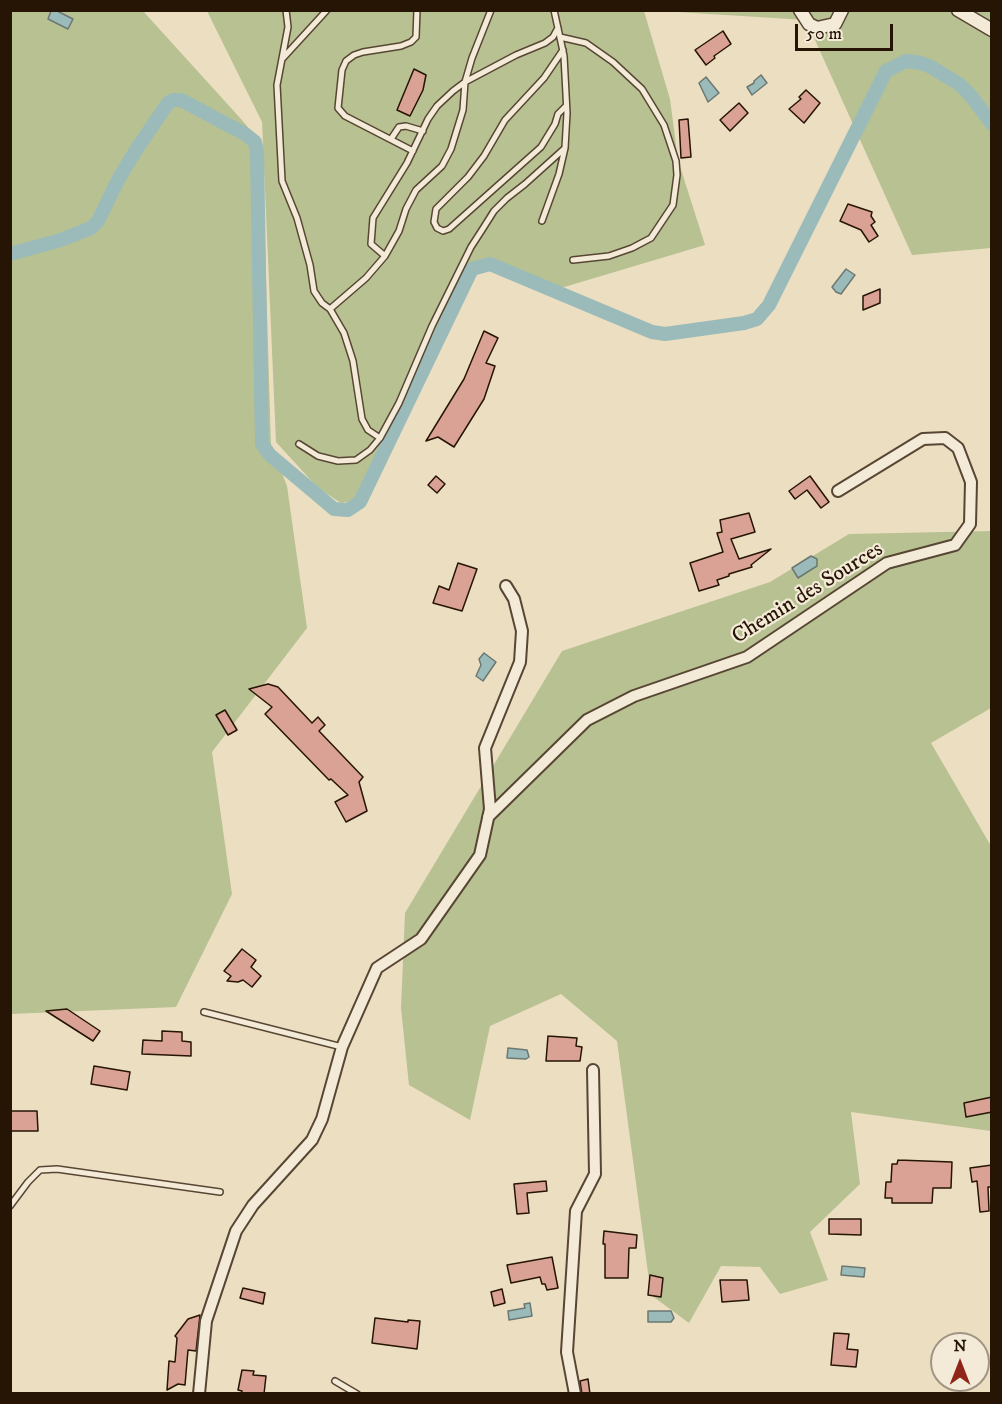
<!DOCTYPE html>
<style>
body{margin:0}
#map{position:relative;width:1002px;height:1404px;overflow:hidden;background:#ecdec1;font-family:"IM FELL DW Pica",serif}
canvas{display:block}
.frame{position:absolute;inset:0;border:12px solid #261405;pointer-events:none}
.north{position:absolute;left:930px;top:1332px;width:60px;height:60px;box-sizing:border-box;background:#f3ead7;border:2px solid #a19483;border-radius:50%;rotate:0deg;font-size:16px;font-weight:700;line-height:24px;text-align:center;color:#261405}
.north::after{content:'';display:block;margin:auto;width:21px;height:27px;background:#8f2418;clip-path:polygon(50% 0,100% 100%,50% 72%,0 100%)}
.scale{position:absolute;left:795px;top:24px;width:98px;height:27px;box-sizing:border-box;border:3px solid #261405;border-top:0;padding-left:8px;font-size:18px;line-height:21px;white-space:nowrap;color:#261405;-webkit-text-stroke:4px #f3ead7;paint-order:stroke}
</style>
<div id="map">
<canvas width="1002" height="1404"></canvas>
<div class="frame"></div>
<div class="north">N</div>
<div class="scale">50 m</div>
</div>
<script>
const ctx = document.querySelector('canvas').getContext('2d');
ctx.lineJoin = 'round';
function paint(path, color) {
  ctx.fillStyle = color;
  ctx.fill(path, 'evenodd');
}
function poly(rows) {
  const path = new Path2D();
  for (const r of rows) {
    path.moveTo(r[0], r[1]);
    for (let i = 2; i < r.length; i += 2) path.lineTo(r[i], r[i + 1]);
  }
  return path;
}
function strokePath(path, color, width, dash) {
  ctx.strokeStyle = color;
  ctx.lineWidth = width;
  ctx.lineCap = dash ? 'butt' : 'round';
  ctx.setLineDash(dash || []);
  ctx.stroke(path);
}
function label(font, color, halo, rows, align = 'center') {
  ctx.font = font + ' "IM FELL DW Pica",serif';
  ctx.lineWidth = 4.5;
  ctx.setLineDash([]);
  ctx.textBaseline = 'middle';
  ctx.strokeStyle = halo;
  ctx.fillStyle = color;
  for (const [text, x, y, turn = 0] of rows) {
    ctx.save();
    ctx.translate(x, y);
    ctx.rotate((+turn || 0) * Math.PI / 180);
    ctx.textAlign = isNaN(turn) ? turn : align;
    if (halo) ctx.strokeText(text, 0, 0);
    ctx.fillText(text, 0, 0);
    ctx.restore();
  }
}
paint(poly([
 [645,10,991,11,991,248,912,255,806,20],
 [10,11,143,11,241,119,262,144,271,446,287,486,307,628,212,752,232,894,176,1007,11,1014],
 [207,11,644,11,670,99,678,160,705,245,561,288,491,260,483,260,467,266,368,478,356,500,341,503,318,488,276,442,262,122],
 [991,531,991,708,931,743,991,846,991,1131,851,1112,860,1184,810,1232,828,1280,780,1294,760,1267,721,1266,689,1323,651,1295,617,1041,561,994,490,1026,470,1120,409,1085,401,1008,405,913,562,651,770,582,849,534]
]), '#b8c192');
const water = poly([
 [51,11,57,11,73,19,68,29,48,19,51,11],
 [761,75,767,83,752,95,747,87,754,83,754,81,761,75],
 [706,77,719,93,708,102,699,83,706,77],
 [846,269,855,275,841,294,836,292,832,287,846,269],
 [811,556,817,559,817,566,798,578,792,568,811,556],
 [484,653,496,662,483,681,476,676,481,665,479,659,484,653],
 [508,1048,527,1050,529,1057,526,1059,507,1058,508,1048],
 [842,1266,865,1268,864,1277,841,1275,842,1266],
 [530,1303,532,1316,509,1320,508,1311,525,1308,524,1304,530,1303],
 [648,1311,671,1311,674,1318,671,1322,648,1322,648,1311]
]);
paint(water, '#9abbba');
strokePath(water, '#6c7872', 1.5);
strokePath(poly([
 [10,254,61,240,91,228,98,221,119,178,138,147,168,103,173,100,181,100,245,134,255,142,257,151,262,444,270,455,334,509,348,510,360,502,472,269,490,264,652,332,665,334,744,323,757,319,769,305,886,71,906,61,921,63,931,67,959,84,971,96,992,124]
]), '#9abbba', 14);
const building = poly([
 [723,31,731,44,714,56,715,58,706,65,695,50,723,31],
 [414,69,426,75,423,90,410,116,397,110,414,69],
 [806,90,820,103,804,123,789,109,801,99,799,97,806,90],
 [739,103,748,113,730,131,720,120,739,103],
 [688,119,691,157,681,158,679,120,688,119],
 [848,204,872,212,871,216,875,222,871,225,878,236,869,242,861,230,840,221,848,204],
 [880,289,880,303,863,310,863,296,880,289],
 [484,331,498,338,486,363,495,366,484,399,454,447,438,437,426,441,464,379,484,331],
 [436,476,445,484,437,493,428,485,436,476],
 [810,476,829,502,821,508,807,490,795,499,789,491,810,476],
 [749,513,755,532,731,539,739,559,771,549,751,565,752,567,729,574,729,576,717,580,719,585,699,591,690,563,723,552,717,533,722,532,720,520,749,513],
 [458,563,477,569,462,611,433,603,439,586,449,590,458,563],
 [268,684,278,687,312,723,318,717,325,725,319,731,363,777,359,782,367,811,346,822,335,802,348,795,331,779,329,780,265,714,272,707,249,689,268,684],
 [225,710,237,730,228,735,216,715,225,710],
 [242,949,256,960,251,967,261,976,252,987,243,980,238,982,227,981,231,976,224,971,242,949],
 [67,1009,100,1031,93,1041,46,1011,67,1009],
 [162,1031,182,1032,182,1041,191,1042,191,1056,142,1054,143,1040,162,1041,162,1031],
 [548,1036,577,1038,576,1046,582,1047,580,1061,546,1061,548,1036],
 [94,1066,130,1072,127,1090,91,1084,94,1066],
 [992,1097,992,1112,966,1117,964,1103,992,1097],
 [10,1111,37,1111,38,1131,10,1131,10,1111],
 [898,1160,952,1162,951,1188,933,1188,932,1203,892,1203,892,1198,885,1198,886,1182,891,1182,892,1164,897,1164,898,1160],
 [992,1165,992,1187,988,1187,989,1211,980,1212,977,1181,972,1182,970,1168,992,1165],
 [546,1181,547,1191,527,1193,529,1213,517,1214,514,1184,546,1181],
 [829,1219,861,1219,861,1235,829,1234,829,1219],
 [604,1231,637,1235,636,1248,629,1248,628,1278,605,1278,605,1244,603,1244,604,1231],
 [552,1257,558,1288,547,1290,545,1284,542,1284,540,1277,511,1283,507,1265,552,1257],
 [650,1275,663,1278,661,1297,648,1295,650,1275],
 [720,1280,747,1280,749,1300,722,1302,720,1280],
 [243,1288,265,1293,263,1304,240,1298,243,1288],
 [502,1289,505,1303,494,1306,491,1292,502,1289],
 [200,1315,196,1351,188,1350,185,1385,178,1384,167,1390,169,1361,175,1362,177,1338,175,1336,188,1319,200,1315],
 [375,1318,408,1322,408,1320,420,1321,417,1349,372,1343,375,1318],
 [834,1333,849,1334,847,1349,858,1350,856,1367,831,1365,834,1333],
 [242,1370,254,1371,253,1375,266,1376,264,1394,241,1394,242,1391,238,1390,242,1370],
 [588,1379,590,1394,582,1394,580,1381,588,1379]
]);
paint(building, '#d9a294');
strokePath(building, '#261405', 1.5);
const service = poly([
 [286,10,288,27,277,85,282,181,297,218,310,265,314,291,322,303,330,309,344,333,353,361,362,419,368,430,380,438],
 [560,37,586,43,613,62,642,89,664,125,676,161,677,175,673,205,651,238,632,248,609,256,573,260],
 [563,50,544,78,505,120,484,156,468,177,436,209,434,222,437,228,443,231,449,229,541,147,555,124,558,114,566,106],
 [283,58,327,10],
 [391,139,399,127,406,126,423,131],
 [413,151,345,116,338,108,342,70,346,61,354,55,363,52,401,46,411,42,416,37,417,10],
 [542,221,559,174,565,148,567,113,564,56,554,10],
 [385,256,371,244,373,218,407,163,428,119,437,106,453,91,465,82,516,55,545,43,553,37,558,28],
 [330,309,366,278,385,256,399,231,406,209,416,190,442,166,451,149,463,110,465,82,472,58,491,10],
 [299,444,318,456,338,461,356,460,370,450,380,438,399,403,432,326,471,247,482,230,494,211,507,198,525,184,565,148],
 [204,1012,342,1047],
 [10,1206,28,1182,40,1170,57,1169,220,1192],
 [335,1381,357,1394]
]);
const minor = poly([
 [488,817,587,720,634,696,747,657,887,563,955,545,970,524,971,482,958,448,945,438,923,439,838,491],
 [199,1394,206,1321,236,1231,253,1205,312,1140,322,1119,342,1047,377,968,421,939,480,855,490,809,485,748,520,662,522,631,514,599,506,586],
 [575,1394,567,1352,576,1211,595,1174,593,1070]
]);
const tertiary = poly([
 [800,10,809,24,817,28,835,24,842,10],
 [958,10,992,30]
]);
strokePath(service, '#584634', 8);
strokePath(minor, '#584634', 14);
strokePath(tertiary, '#584634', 15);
strokePath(service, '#f3ead7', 5);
strokePath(minor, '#f3ead7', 10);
strokePath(tertiary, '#f3ead7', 12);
label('22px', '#261405', '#f3ead7', [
 ["Chemin des Sources",808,594,-32]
]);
</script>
